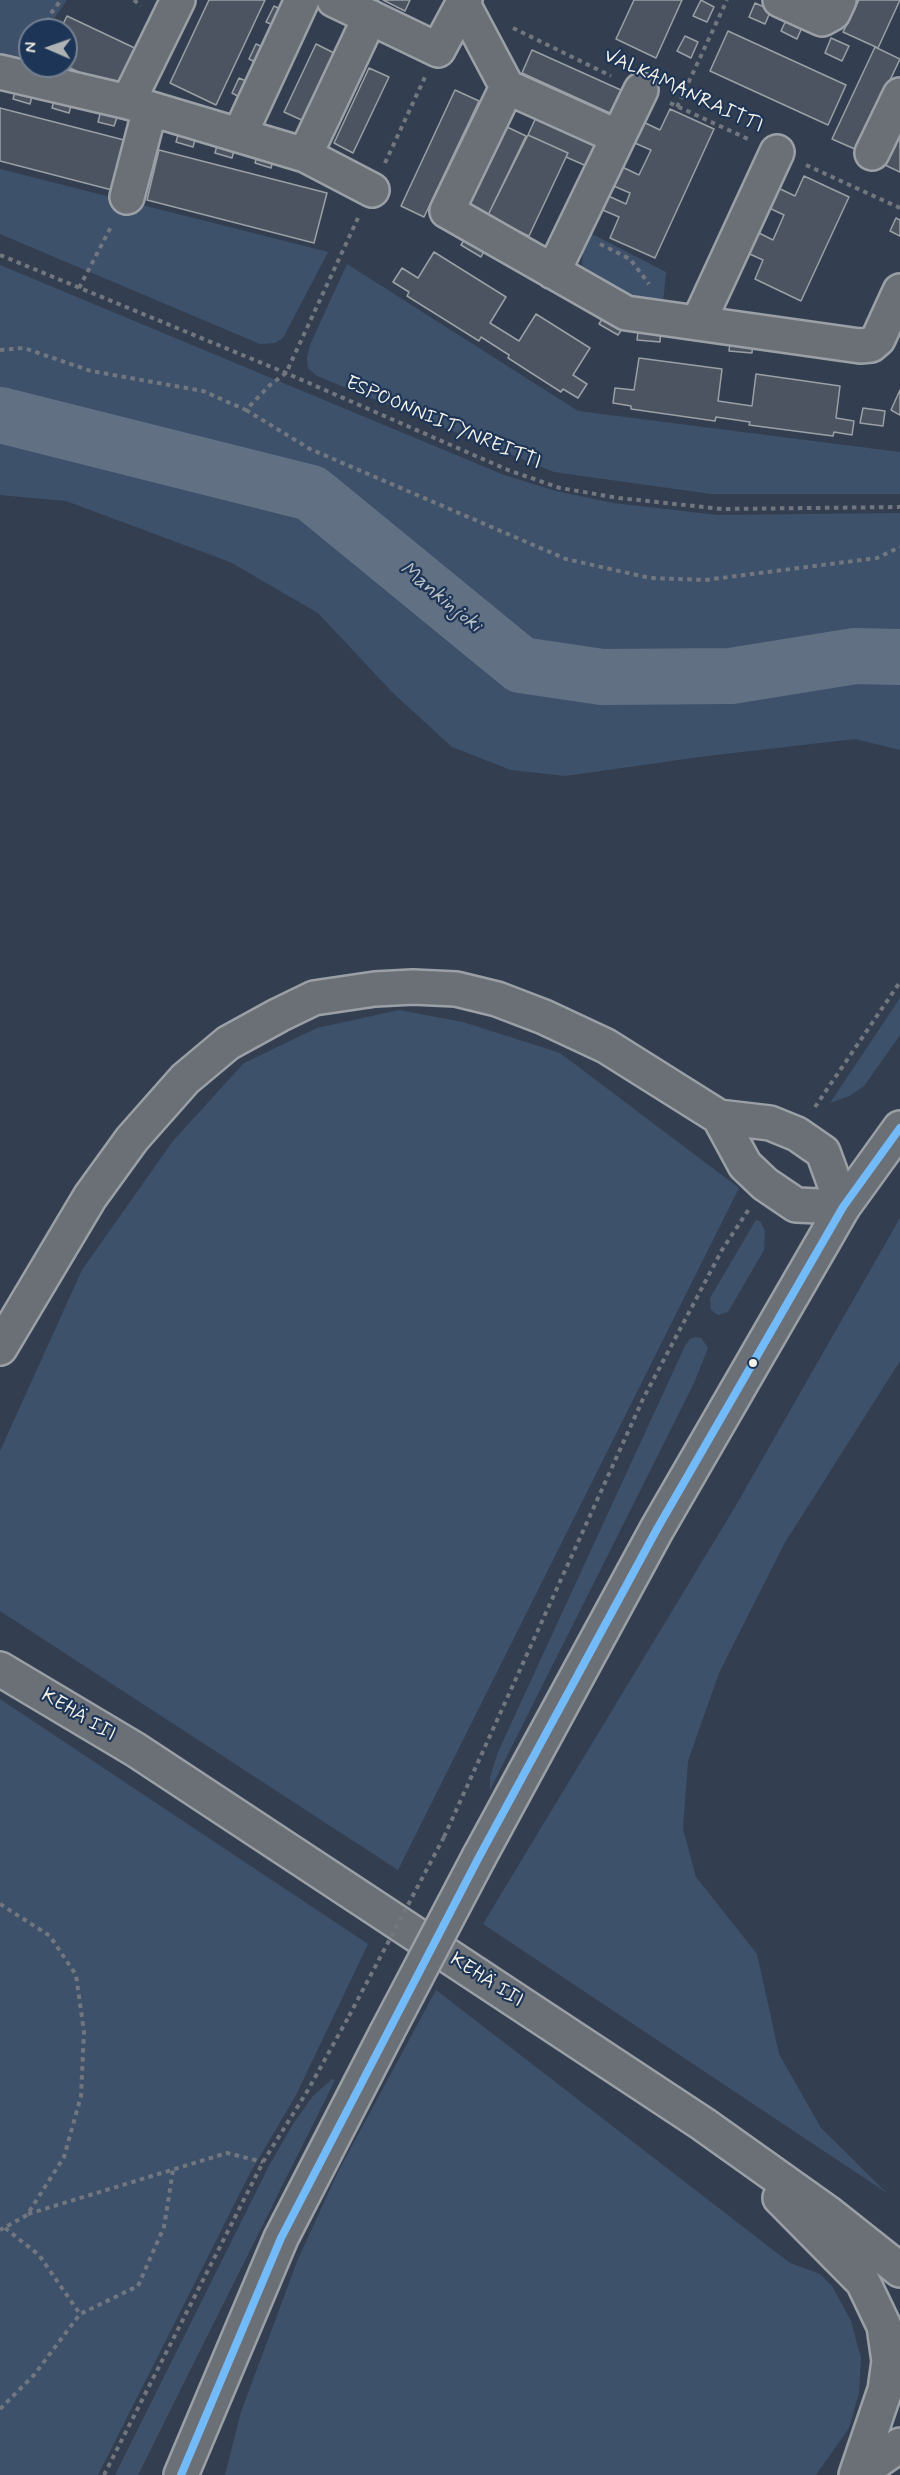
<!DOCTYPE html>
<meta charset="utf-8">
<style>
body{margin:0}
#map{position:relative;width:900px;height:2475px;overflow:hidden;background:#333f50;font-family:Mynerve,sans-serif}
canvas{display:block}
.north{position:absolute;left:18px;top:18px;width:60px;height:60px;box-sizing:border-box;background:#1d3557;border:2px solid #738091;border-radius:50%;rotate:272deg;font-size:16px;font-weight:700;line-height:24px;text-align:center;color:#f4f1e8}
.north::after{content:'';display:block;margin:auto;width:21px;height:27px;background:#b0b3b3;clip-path:polygon(50% 0,100% 100%,50% 72%,0 100%)}
</style>
<div id="map">
<canvas width="900" height="2475"></canvas>
<div class="north">N</div>
</div>
<script>
const ctx = document.querySelector('canvas').getContext('2d');
ctx.lineJoin = 'round';
function paint(path, color) {
  ctx.fillStyle = color;
  ctx.fill(path, 'evenodd');
}
function poly(rows) {
  const path = new Path2D();
  for (const r of rows) {
    path.moveTo(r[0], r[1]);
    for (let i = 2; i < r.length; i += 2) path.lineTo(r[i], r[i + 1]);
  }
  return path;
}
function strokePath(path, color, width, dash) {
  ctx.strokeStyle = color;
  ctx.lineWidth = width;
  ctx.lineCap = dash ? 'butt' : 'round';
  ctx.setLineDash(dash || []);
  ctx.stroke(path);
}
function label(font, color, halo, rows, align = 'center') {
  ctx.font = font + ' Mynerve,sans-serif';
  ctx.lineWidth = 4.5;
  ctx.setLineDash([]);
  ctx.textBaseline = 'middle';
  ctx.strokeStyle = halo;
  ctx.fillStyle = color;
  for (const [text, x, y, turn = 0] of rows) {
    ctx.save();
    ctx.translate(x, y);
    ctx.rotate((+turn || 0) * Math.PI / 180);
    ctx.textAlign = isNaN(turn) ? turn : align;
    if (halo) ctx.strokeText(text, 0, 0);
    ctx.fillText(text, 0, 0);
    ctx.restore();
  }
}
paint(poly([
 [0,0,67,0,46,30,30,30,28,61,0,54],
 [0,169,328,252,283,338,275,343,260,344,0,234],
 [590,233,666,272,663,304,624,293,582,267,583,248],
 [347,264,578,411,900,452,900,494,711,494,554,472,317,376,308,368,307,358,310,345],
 [0,265,504,475,556,491,613,503,718,515,900,513,900,750,855,739,707,756,565,776,511,770,452,747,392,692,318,613,230,562,66,501,0,495],
 [900,998,900,1035,864,1086,849,1096,830,1103],
 [399,1010,463,1022,560,1053,739,1188,398,1870,0,1611,0,1451,82,1270,173,1141,244,1063,317,1028],
 [900,1218,900,1361,784,1544,719,1673,688,1761,683,1829,696,1877,757,1954,779,2054,821,2128,887,2193,483,1924,735,1507],
 [756,1220,761,1222,765,1232,764,1250,728,1312,718,1315,711,1310,710,1298],
 [695,1337,701,1338,708,1348,694,1383,490,1790,490,1777,498,1752,685,1346,690,1339],
 [0,1699,368,1944,296,2095,249,2175,98,2475,0,2475],
 [436,1990,790,2263,820,2274,832,2286,851,2321,861,2358,859,2393,849,2428,816,2475,225,2475,241,2412,298,2259,339,2170],
 [332,2079,335,2080,138,2475,115,2475,270,2164,293,2124,313,2096]
]), '#3e516b');
strokePath(poly([
 [0,415,311,493,521,665,602,677,731,676,855,656,900,657]
]), '#627083', 56);
const building = poly([
 [209,0,265,0,216,105,170,83,209,0],
 [383,0,410,0,405,11,383,0],
 [634,0,682,0,656,58,616,39,634,0],
 [701,0,714,7,707,22,693,16,701,0],
 [859,0,900,0,878,48,843,32,859,0],
 [755,3,771,10,765,24,749,17,755,3],
 [274,6,287,12,280,28,266,22,274,6],
 [67,16,141,51,121,92,66,66,66,30,60,30,67,16],
 [787,18,803,25,797,39,781,31,787,18],
 [728,31,846,85,828,125,710,71,728,31],
 [685,36,698,42,691,58,677,51,685,36],
 [831,38,849,46,842,61,825,53,831,38],
 [256,44,270,50,263,66,249,59,256,44],
 [316,44,338,55,306,122,284,112,316,44],
 [875,47,900,59,857,150,832,139,875,47],
 [532,50,621,90,610,113,522,73,532,50],
 [369,68,389,77,353,153,334,143,369,68],
 [239,78,253,84,245,100,232,93,239,78],
 [17,85,34,89,30,104,13,99,17,85],
 [455,90,479,101,424,217,401,206,455,90],
 [56,94,73,99,69,113,52,108,56,94],
 [102,107,119,112,114,126,98,122,102,107],
 [0,108,124,140,112,190,0,161,0,108],
 [670,109,714,129,655,258,610,238,619,217,598,208,604,194,626,204,630,193,609,184,618,165,639,175,651,150,630,141,639,120,660,130,670,109],
 [538,113,603,143,591,168,566,157,568,153,528,135,538,113],
 [505,126,526,136,488,215,467,205,505,126],
 [180,128,197,133,193,147,176,142,180,128],
 [900,132,900,172,885,165,900,132],
 [528,135,568,153,529,236,487,217,528,135],
 [219,138,236,143,232,158,215,153,219,138],
 [259,149,275,153,271,168,255,163,259,149],
 [159,150,327,193,314,243,147,200,159,150],
 [804,176,849,197,801,301,755,279,763,260,743,251,753,230,773,240,784,215,765,206,774,186,795,196,804,176],
 [896,218,900,220,900,236,890,231,896,218],
 [469,232,488,244,481,257,461,245,469,232],
 [434,252,506,297,490,323,519,341,536,314,590,348,573,375,587,384,578,398,563,389,561,392,508,358,509,355,481,337,479,341,407,296,409,292,393,282,402,268,418,278,434,252],
 [607,311,626,323,618,335,599,324,607,311],
 [639,325,661,327,660,342,637,340,639,325],
 [731,336,753,339,752,353,729,351,731,336],
 [639,358,722,369,718,401,752,406,756,374,840,386,836,418,854,421,852,435,834,432,833,436,749,425,750,422,716,417,715,421,631,409,631,406,613,403,615,388,634,390,639,358],
 [900,390,900,415,891,410,900,390],
 [863,408,885,411,883,426,860,423,863,408]
]);
paint(building, '#4b5460');
strokePath(building, '#9ba0a6', 1.5);
const minor = poly([
 [334,0,438,50,465,0],
 [780,0,822,19,833,13,839,0],
 [463,4,507,87,447,211,626,313,860,346,871,345,878,339,900,291],
 [0,72,128,102,305,155,372,190],
 [507,87,618,137],
 [128,102,178,0],
 [240,134,302,0],
 [872,153,900,95],
 [305,155,370,17],
 [127,197,150,109],
 [553,272,641,90],
 [698,323,777,152]
]);
const major = poly([
 [479,1857,657,1529,843,1207,900,1128],
 [181,2475,281,2238,386,2034]
]);
const highway = poly([
 [0,1348,90,1197,132,1139,185,1079,228,1043,279,1015,314,998,375,989,413,987,456,989,497,999,544,1017,606,1046,719,1117,770,1123,797,1134,823,1152,843,1207,796,1205,765,1184,745,1165,719,1117],
 [0,1669,136,1750,703,2124,828,2213,900,2270],
 [780,2198,863,2282,884,2326,889,2361,885,2390,856,2475],
 [857,2475,900,2445]
]);
strokePath(minor, '#9ba0a6', 38);
strokePath(major, '#9ba0a6', 38);
strokePath(highway, '#9ba0a6', 38);
strokePath(poly([
 [134,0,141,6],
 [513,28,611,76],
 [44,30,52,12,61,0],
 [670,103,748,139],
 [677,107,727,0],
 [385,163,425,77],
 [806,165,900,208],
 [600,244,630,259,649,284],
 [0,255,286,373,508,470,560,488,619,498,722,509,900,507],
 [79,288,112,225],
 [0,350,24,348,91,371,203,391,246,410,270,385,286,373,358,218],
 [246,410,310,449,566,559,650,578,705,580,877,558,900,547],
 [815,1107,900,982],
 [444,1837,643,1399,722,1250,749,1209],
 [0,1904,50,1936,76,1975,84,2032,81,2096,64,2157,27,2215,0,2230],
 [28,2214,227,2153,263,2162],
 [5,2228,39,2255,80,2314],
 [0,2409,34,2375,80,2314,138,2286,164,2227,173,2170],
 [104,2475,263,2162,308,2090,349,2016]
]), '#72777f', 4, [4.5, 4.5]);
strokePath(minor, '#6b7077', 33);
strokePath(major, '#6b7077', 33);
strokePath(highway, '#6b7077', 33);
const majorBridge = poly([
 [386,2034,479,1857]
]);
strokePath(majorBridge, '#9ba0a6', 38, []);
strokePath(poly([
 [349,2016,444,1837]
]), '#72777f', 4, [4.5, 4.5]);
strokePath(majorBridge, '#6b7077', 33);
strokePath(poly([
 [181,2475,281,2238,479,1857,657,1529,843,1207,900,1128]
]), '#73baf8', 8);
for (const [x, y, r, color] of [
 [753,1363,5,"#f4f1e8"]
]) {
  const dot = new Path2D();
  dot.arc(x, y, r, 0, 2 * Math.PI);
  ctx.fillStyle = color;
  ctx.fill(dot);
  strokePath(dot, '#1d3557', 2);
}
label('20px', '#f4f1e8', '#1d3557', [
 ["VALKAMANRAITTI",683,92,25],
 ["ESPOONNIITYNREITTI",443,424,23],
 ["KEHÄ III",78,1716,31],
 ["KEHÄ III",486,1981,33]
]);
label('italic 21px', '#bcbfc2', '#1d3557', [
 ["Mankinjoki",440,598,39]
]);
</script>
